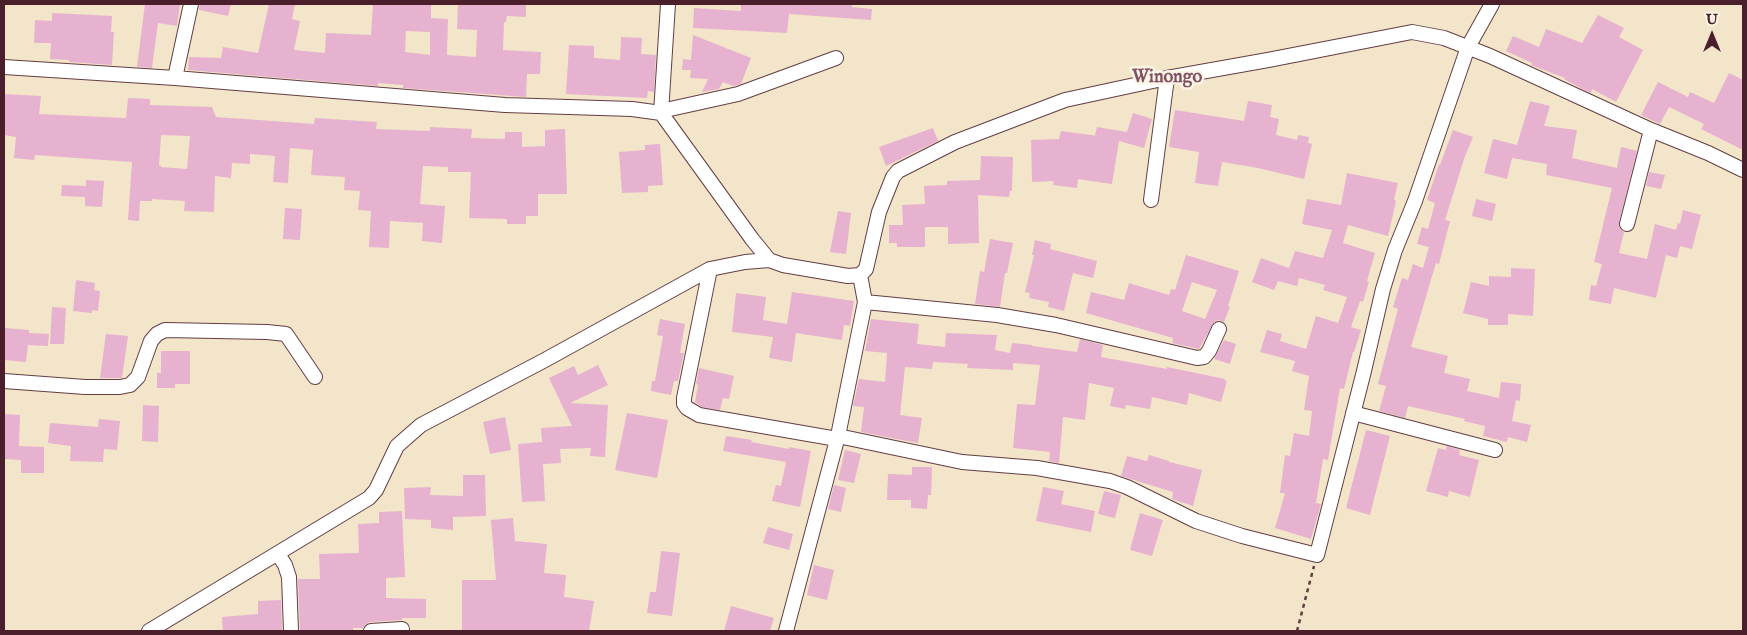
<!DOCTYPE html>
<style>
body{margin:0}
#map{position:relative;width:1747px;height:635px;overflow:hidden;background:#f3e5c9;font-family:"IM FELL English",serif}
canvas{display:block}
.frame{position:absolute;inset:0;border:5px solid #4a1f2b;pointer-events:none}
.north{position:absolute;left:1687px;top:10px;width:50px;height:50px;-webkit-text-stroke:4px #fcf5e5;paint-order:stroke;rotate:0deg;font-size:14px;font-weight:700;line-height:20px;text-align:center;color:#4a1f2b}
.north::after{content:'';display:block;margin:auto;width:18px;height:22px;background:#4a1f2b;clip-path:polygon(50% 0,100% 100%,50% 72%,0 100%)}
</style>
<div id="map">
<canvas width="1747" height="635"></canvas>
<div class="frame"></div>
<div class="north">U</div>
</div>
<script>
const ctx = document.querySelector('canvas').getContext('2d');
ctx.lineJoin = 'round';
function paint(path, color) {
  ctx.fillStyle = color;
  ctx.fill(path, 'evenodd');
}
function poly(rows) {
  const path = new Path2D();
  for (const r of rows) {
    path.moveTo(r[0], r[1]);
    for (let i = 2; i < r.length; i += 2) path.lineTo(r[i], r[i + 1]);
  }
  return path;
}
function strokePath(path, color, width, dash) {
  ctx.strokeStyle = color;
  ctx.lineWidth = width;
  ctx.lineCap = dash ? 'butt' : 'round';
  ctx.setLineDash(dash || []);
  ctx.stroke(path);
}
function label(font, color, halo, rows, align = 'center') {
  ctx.font = font + ' "IM FELL English",serif';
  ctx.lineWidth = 5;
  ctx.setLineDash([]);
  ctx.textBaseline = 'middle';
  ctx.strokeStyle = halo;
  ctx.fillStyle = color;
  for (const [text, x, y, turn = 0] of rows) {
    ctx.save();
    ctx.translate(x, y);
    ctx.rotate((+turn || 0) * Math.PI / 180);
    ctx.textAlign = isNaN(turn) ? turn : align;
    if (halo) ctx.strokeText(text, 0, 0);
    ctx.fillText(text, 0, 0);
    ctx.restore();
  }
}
paint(poly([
 [145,4,180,4,177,26,158,23,152,68,137,67],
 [200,4,231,4,228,16,199,10],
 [269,4,295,4,292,19,300,21,294,50,325,53,326,33,371,35,373,4,431,4,431,18,448,19,447,55,476,57,477,30,457,29,458,4,526,4,526,17,507,16,506,22,504,22,503,50,541,52,540,74,527,74,526,97,403,88,403,85,378,83,378,86,188,70,189,57,221,58,223,47,258,53],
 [406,31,430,32,430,55,405,52],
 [741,4,852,4,852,7,872,9,871,20,789,14,787,33,693,28,694,8,741,11],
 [52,13,112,16,111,32,114,32,112,65,69,62,69,60,50,59,51,43,34,43,35,20,52,21],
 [1598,15,1624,28,1619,37,1643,50,1616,102,1592,89,1591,93,1584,90,1564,79,1565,78,1531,65,1532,63,1506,51,1513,36,1539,47,1546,29,1582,43],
 [693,35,751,58,741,84,733,86,723,82,719,89,702,92,708,79,690,78,691,70,682,70,683,59,691,60],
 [621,37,642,38,641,54,656,55,654,92,648,91,647,98,566,94,569,45,594,46,594,58,620,60],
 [1729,73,1743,80,1743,150,1701,129,1704,124,1669,107,1660,124,1641,115,1658,82,1688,97,1690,92,1714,103],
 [4,94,41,96,39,114,126,118,128,98,150,99,150,105,212,107,216,117,314,124,315,118,377,122,376,129,430,131,430,127,472,129,471,138,505,139,505,132,522,132,522,147,545,146,545,130,565,129,567,194,538,194,538,216,526,216,526,224,507,224,507,219,469,218,471,172,448,172,448,167,423,166,420,204,445,206,442,243,422,241,423,223,390,221,389,248,369,247,371,211,358,210,360,191,344,190,345,177,311,175,313,150,290,148,288,183,273,182,275,156,250,154,250,164,232,163,231,178,215,176,214,212,184,211,185,201,152,199,152,201,140,201,139,221,128,220,132,162,35,155,34,160,14,158,16,137,4,135],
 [161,135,190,136,187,169,161,167,161,166,159,166],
 [1248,101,1272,105,1270,117,1279,119,1276,135,1297,140,1298,135,1309,137,1308,143,1312,144,1304,179,1258,168,1222,162,1218,186,1195,183,1199,152,1169,147,1175,110,1244,121],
 [1530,101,1550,106,1544,126,1577,130,1572,158,1617,168,1621,147,1637,151,1619,222,1619,227,1624,232,1619,253,1647,259,1655,224,1676,230,1678,223,1680,224,1683,210,1701,215,1692,249,1680,246,1677,258,1666,255,1656,298,1614,288,1611,304,1589,300,1591,285,1596,286,1602,264,1594,262,1612,188,1546,175,1547,164,1512,158,1507,179,1484,173,1493,139,1517,145],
 [1133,113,1152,119,1144,148,1119,141,1112,184,1078,179,1077,188,1053,185,1054,181,1032,182,1031,140,1059,139,1061,131,1098,136,1095,135,1097,127,1127,132],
 [933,128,938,141,886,166,879,147],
 [1453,130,1473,137,1464,159,1445,220,1450,221,1439,264,1436,263,1411,347,1448,356,1444,373,1470,379,1467,391,1499,398,1501,382,1521,384,1520,401,1516,400,1512,421,1531,425,1527,442,1508,437,1507,442,1483,436,1485,426,1464,421,1465,419,1408,406,1405,418,1379,411,1386,386,1378,384,1398,309,1393,307,1402,278,1408,280,1413,264,1423,268,1429,247,1417,244,1422,227,1428,229,1435,203,1427,200,1439,164,1440,165],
 [660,144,663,185,648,186,648,192,622,193,619,152,645,150,645,145],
 [981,156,1013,157,1012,191,1010,191,1009,197,978,195,979,243,948,244,948,227,925,227,925,247,897,247,897,243,889,243,889,225,903,225,902,205,925,204,924,186,947,185,947,181,980,180],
 [1649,172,1665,175,1661,189,1646,186],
 [1347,173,1398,183,1394,200,1396,201,1388,236,1348,225,1343,243,1375,253,1367,281,1369,282,1363,302,1360,301,1351,327,1361,330,1354,352,1353,352,1344,389,1340,388,1328,460,1323,459,1316,503,1321,504,1311,539,1275,528,1285,493,1280,493,1285,455,1290,456,1294,433,1309,436,1312,411,1304,410,1309,376,1292,371,1295,361,1260,352,1267,330,1282,334,1280,341,1306,349,1316,316,1338,323,1347,297,1323,290,1325,285,1299,278,1297,286,1278,281,1274,290,1252,282,1261,258,1289,268,1295,251,1323,258,1332,230,1302,224,1307,199,1341,205],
 [86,180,104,181,102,207,85,206,85,197,61,196,62,185,86,186],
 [1476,199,1496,204,1492,221,1472,216],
 [285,208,302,209,300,240,283,239],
 [838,211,851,213,846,254,830,252],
 [990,239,1013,243,1007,273,1005,273,1000,307,975,304,980,271,984,272],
 [1035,240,1051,244,1050,249,1097,261,1093,278,1073,273,1064,311,1048,307,1049,302,1029,298,1030,293,1025,292,1034,255,1032,255],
 [1186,255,1239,271,1228,306,1230,307,1224,322,1219,320,1214,322,1199,349,1172,343,1173,338,1086,313,1091,292,1124,300,1129,283,1169,295,1171,289,1175,290],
 [1192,282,1217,290,1205,319,1182,311],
 [1511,268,1535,269,1533,316,1508,314,1508,325,1488,325,1488,319,1463,313,1471,282,1489,286,1489,276,1511,277],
 [76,280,95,283,94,290,100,291,98,311,92,310,92,313,73,311],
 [792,292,854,301,850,326,844,325,842,340,796,333,792,362,769,358,773,337,732,332,736,293,766,297,763,320,787,324],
 [52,307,66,308,64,344,50,344],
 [660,319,685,324,680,353,684,353,678,381,674,381,671,395,651,391,652,381,655,381,663,336,657,335],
 [871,319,919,324,917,344,945,347,946,333,997,335,995,350,1010,353,1012,343,1032,345,1032,346,1077,352,1080,339,1103,345,1101,357,1167,369,1167,367,1225,379,1225,381,1227,381,1221,402,1189,393,1187,405,1152,397,1150,409,1126,405,1125,409,1110,406,1114,388,1089,383,1085,420,1063,417,1059,463,1049,461,1050,452,1013,448,1017,404,1035,405,1040,365,1013,363,1013,370,967,368,968,364,933,362,932,369,905,367,900,415,922,418,918,443,907,441,861,432,864,407,853,406,859,379,885,382,887,353,865,351],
 [5,328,29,330,29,333,49,334,48,346,28,345,26,362,4,360],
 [106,334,128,336,122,378,100,378],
 [1224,340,1236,344,1230,364,1214,359],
 [161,351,190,351,190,384,175,384,175,388,157,388,157,373,161,373],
 [598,365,608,385,570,403,608,405,605,457,590,456,591,448,560,449,561,463,543,464,545,501,522,502,518,444,542,442,541,428,572,426,549,378,574,366,578,375],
 [699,368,734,376,729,399,723,398,720,410,702,407,695,402,698,385,696,384],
 [143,405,159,406,158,442,142,441],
 [627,413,668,420,657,478,615,470],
 [4,414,20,415,19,446,44,447,44,473,21,473,21,460,4,459],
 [505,417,511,450,490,454,483,422],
 [99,419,120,421,117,450,104,449,103,462,70,461,71,446,48,443,50,423,98,427],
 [1366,430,1390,436,1370,515,1346,508],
 [726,436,752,440,751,442,789,449,789,447,811,451,800,507,772,501,776,485,781,486,786,462,723,451],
 [1447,446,1460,450,1459,455,1479,460,1470,497,1449,491,1448,497,1426,491,1438,448,1446,450],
 [845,450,861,454,854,483,838,480],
 [1149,455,1169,461,1169,462,1202,470,1193,506,1172,499,1173,492,1121,476,1127,456,1147,461],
 [912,467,932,467,931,495,928,495,927,509,911,508,911,500,887,500,888,474,912,475],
 [463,475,485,475,486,516,453,517,453,530,431,528,431,520,405,519,404,488,431,487,430,495,463,496],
 [834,485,846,488,841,512,828,509],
 [1043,487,1064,491,1061,504,1095,511,1091,532,1036,521],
 [1104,491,1121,495,1115,518,1098,514],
 [402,511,405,577,386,578,386,598,426,599,426,618,402,618,402,620,370,622,366,624,363,628,353,628,353,631,300,631,298,579,320,579,319,554,359,553,358,524,379,523,379,512],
 [1140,513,1163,520,1152,556,1130,550],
 [513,518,515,541,547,544,544,573,566,575,564,597,594,601,589,631,462,631,462,580,496,580,491,520],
 [768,527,793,534,789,550,763,543],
 [661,551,680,553,672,616,647,613,650,592,656,592],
 [814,565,834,570,827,600,807,595],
 [281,600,282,631,223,631,222,617,258,614,258,601],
 [731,606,774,618,770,631,724,631]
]), '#e6b2d0');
const minor = poly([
 [4,67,175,78,505,105,632,109,661,113,752,239,769,260,783,265,848,276,860,275,866,269,879,212,893,177,898,171,955,142,1065,100,1167,78,1268,60,1412,32,1444,38,1490,56,1651,130,1708,153,1743,170],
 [175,78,191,4],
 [661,111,738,94,836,58],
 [661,113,668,4],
 [1151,200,1167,78],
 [1627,224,1651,130],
 [710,269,684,398,684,404,687,408,699,415,837,439],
 [865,302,997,315,1056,325,1197,358,1204,357,1209,351,1219,329],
 [4,381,85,387,120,387,130,385,138,377,151,341,157,334,165,330,267,332,286,334,315,377],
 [1353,413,1495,450],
 [838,436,962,462,1037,468,1110,481,1127,487,1196,521,1242,536,1317,555,1364,371,1383,289,1395,250,1415,201,1468,47,1492,4],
 [278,554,285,565,289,577,291,631],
 [149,631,369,498,376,490,397,446,421,425,545,360,710,269,745,262,769,260],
 [371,631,402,629],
 [786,631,838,436,865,302,860,275]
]);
strokePath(minor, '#633d43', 16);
strokePath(poly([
 [1297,631,1314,566]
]), '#633d43', 2.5, [4, 4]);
strokePath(minor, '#fff', 14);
label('bold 18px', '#815265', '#fcf5e5', [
 ["Winongo",1167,78]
]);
</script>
